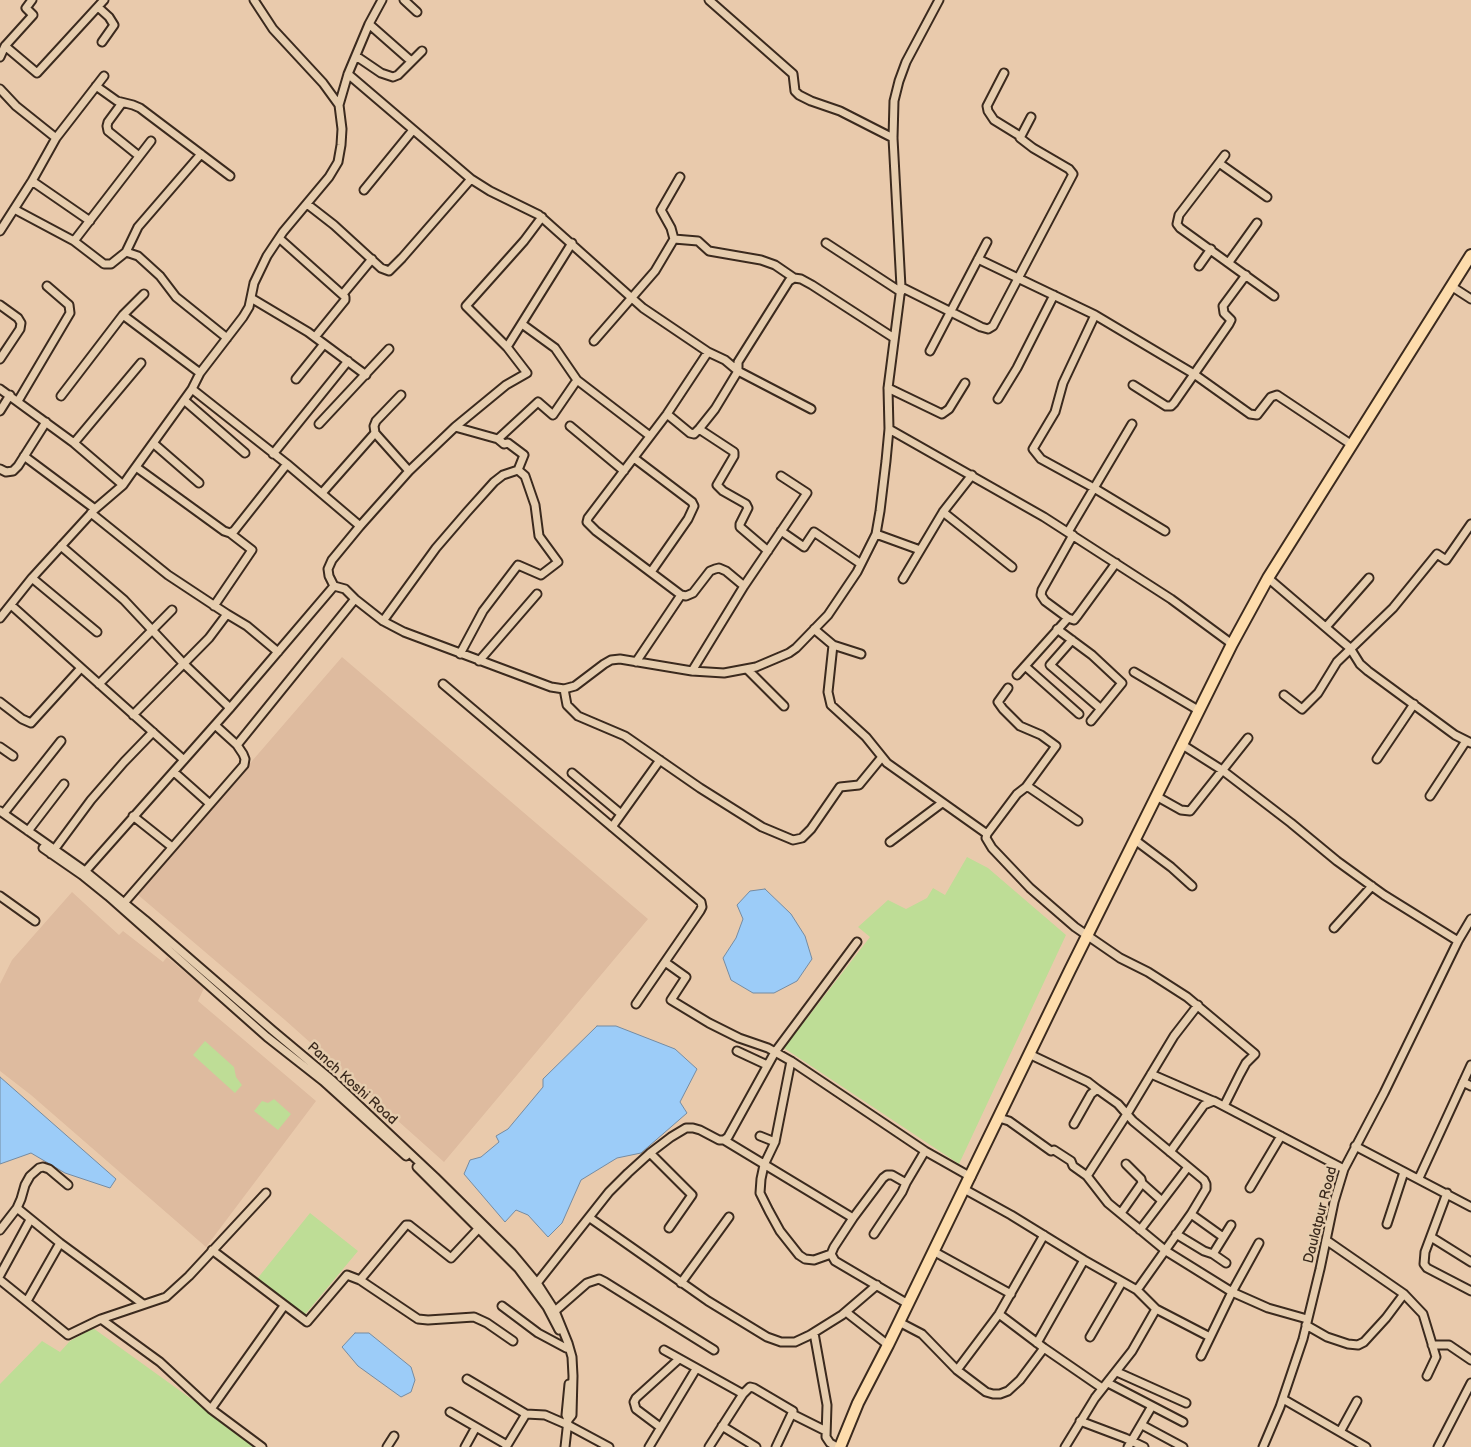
<!DOCTYPE html>
<style>
body{margin:0}
canvas{display:block;background:#e9caac}
</style>
<canvas width="1471" height="1447"></canvas>
<script>
const ctx = document.querySelector('canvas').getContext('2d');
ctx.lineJoin = 'round';
function paint(path, color) {
  ctx.fillStyle = color;
  ctx.fill(path, 'evenodd');
}
function poly(rows) {
  const path = new Path2D();
  for (const r of rows) {
    path.moveTo(r[0], r[1]);
    for (let i = 2; i < r.length; i += 2) path.lineTo(r[i], r[i + 1]);
  }
  return path;
}
function strokePath(path, color, width, dash) {
  ctx.strokeStyle = color;
  ctx.lineWidth = width;
  ctx.lineCap = dash ? 'butt' : 'round';
  ctx.setLineDash(dash || []);
  ctx.stroke(path);
}
function label(font, color, halo, rows, align = 'center') {
  ctx.font = font + ' "Balsamiq Sans",sans-serif';
  ctx.lineWidth = 5;
  ctx.setLineDash([]);
  ctx.textBaseline = 'middle';
  ctx.strokeStyle = halo;
  ctx.fillStyle = color;
  for (const [text, x, y, turn = 0] of rows) {
    ctx.save();
    ctx.translate(x, y);
    ctx.rotate((+turn || 0) * Math.PI / 180);
    ctx.textAlign = isNaN(turn) ? turn : align;
    if (halo) ctx.strokeText(text, 0, 0);
    ctx.fillText(text, 0, 0);
    ctx.restore();
  }
}
paint(poly([
 [342,657,648,919,444,1162,285,1020,137,894],
 [72,892,119,935,123,931,163,962,167,957,204,988,198,1001,316,1101,206,1247,31,1095,0,1071,0,984,12,960]
]), '#debb9f');
paint(poly([
 [967,857,988,868,1066,935,959,1164,784,1048,870,937,858,927,888,900,906,909,927,898,933,888,945,895],
 [205,1041,234,1067,236,1077,242,1085,235,1093,193,1055],
 [274,1099,291,1114,278,1130,254,1111,262,1101,268,1103],
 [310,1213,358,1251,303,1317,257,1279],
 [93,1328,258,1447,0,1447,0,1384,42,1341,60,1352,70,1341]
]), '#bedd96');
const water = poly([
 [765,889,791,914,805,936,812,959,797,981,774,993,753,993,731,980,723,958,736,938,743,919,737,905,750,891,765,889],
 [597,1026,616,1026,675,1049,697,1069,680,1102,687,1113,641,1153,617,1158,581,1180,562,1223,548,1237,528,1215,516,1210,505,1222,464,1174,470,1160,481,1157,499,1142,496,1136,508,1129,543,1087,543,1079,597,1026],
 [0,1077,116,1179,110,1188,65,1173,31,1153,0,1164,0,1077],
 [355,1333,369,1333,411,1367,415,1380,411,1392,401,1397,358,1366,342,1347,355,1333]
]);
paint(water, '#9cccf8');
strokePath(water, '#758ba1', 1);
const minor = poly([
 [32,0,26,8,33,15,5,46,37,73,104,0],
 [404,0,417,12],
 [709,0,793,74,795,91,799,95,811,101,840,111,893,138],
 [98,7,109,17,114,25,102,42],
 [369,24,411,61],
 [356,56,381,73,393,77,398,75,422,51],
 [0,57,5,46],
 [1004,73,987,106,988,111,994,120,1020,136],
 [348,74,471,179,490,191,539,215,643,308,708,352,725,360,738,371,811,409],
 [96,86,117,101,133,105,140,108,230,176],
 [0,89,16,106,56,138],
 [122,103,108,122,107,126,108,131,139,156],
 [339,105,348,74,369,24,382,0],
 [1225,155,1179,215,1177,224,1180,228,1274,296],
 [1219,163,1267,197],
 [32,181,90,221],
 [364,190,413,130],
 [307,204,334,225,381,268,389,271,402,258,471,179],
 [14,209,74,241,104,264,111,264,126,252,138,256,160,276,176,297,227,338],
 [0,231,32,181,56,138,104,76],
 [279,238,345,297,345,300,315,337],
 [674,239,698,241,709,251,761,260,775,265,794,278],
 [74,241,151,141],
 [826,243,901,292],
 [126,252,138,227,201,154],
 [978,259,1095,315,1194,374,1250,414,1257,415,1271,397,1277,395,1352,445],
 [1229,262,1257,223],
 [1199,266,1211,249],
 [1451,286,1471,299],
 [901,287,981,327,988,329,993,326,1073,174,1069,169,1033,148,1020,138,1031,117],
 [343,294,372,259],
 [251,298,308,332,366,375],
 [0,305,18,318,21,323,20,329,0,359],
 [123,315,200,373],
 [1095,315,1063,383,1055,412,1033,449,1041,459,1094,488,1165,531],
 [522,324,555,348,577,380,650,436],
 [594,341,655,271,674,239,671,228,661,210,680,177],
 [507,347,572,243],
 [930,351,987,242],
 [708,352,667,414,588,518,587,522,596,531,681,595,686,596,693,593,710,571,715,569,719,568,726,571,744,586],
 [296,379,324,344],
 [1133,385,1166,406,1171,406,1174,403,1229,324,1231,320,1224,313,1223,306,1246,275],
 [888,388,942,414,949,409,965,383],
 [0,389,74,443,123,485],
 [192,389,287,464,360,526],
 [401,395,376,421,374,426,375,433,409,471],
 [61,396,123,315,144,294],
 [998,399,1017,368,1054,295],
 [184,400,245,453],
 [18,401,70,313,69,305,47,286],
 [0,411,10,395],
 [667,414,690,433,694,434,699,429,715,409,738,371,738,362,789,281,794,278,801,279,812,285,894,338],
 [319,424,389,349],
 [570,426,624,471],
 [455,427,498,439,504,444,508,443,524,455,518,470],
 [699,429,734,452,734,456,717,485,723,491,746,504,748,508,740,524,740,527,768,551],
 [889,429,1044,517,1171,599,1232,644],
 [498,439,538,402,553,415,577,380],
 [74,443,141,363],
 [153,443,199,483],
 [273,454,348,361],
 [24,456,95,509],
 [634,458,692,502,694,506,688,519,651,572],
 [136,467,224,531,230,533,234,531,287,464],
 [0,469,6,472,13,471,18,466,46,422],
 [322,493,375,433],
 [943,512,1012,567],
 [91,513,168,575,227,614,247,626,278,652],
 [781,531,804,547,814,532,861,564],
 [1068,532,1132,424],
 [876,534,920,550],
 [1073,535,1042,590,1041,595,1045,601,1068,618,1074,620,1078,615,1116,563],
 [61,546,124,600,183,663,230,708],
 [32,578,97,632],
 [1268,578,1344,643,1350,648,1360,664,1368,671,1455,735,1471,743],
 [903,579,943,512,972,475],
 [334,586,329,576,328,569,332,560,360,526,409,471,455,427,506,385,527,373,507,347,466,306,524,241,542,217],
 [11,605,184,760],
 [214,606,252,550,230,533],
 [0,618,32,578,95,509,123,485,130,475,192,389,200,373,243,317,249,307,254,283,267,256,283,232,329,177,338,162,341,145,342,129,339,105,323,83,273,29,254,0],
 [383,621,436,548,467,512,494,482,503,475,518,470,525,476,535,505,539,536,558,562,541,575,518,565,483,611,460,654],
 [1326,627,1369,578],
 [814,629,833,645,861,654],
 [1057,629,1092,655,1122,683,1091,721],
 [1072,640,1050,665,1101,709],
 [833,645,828,692,831,705,866,737,887,763,987,834],
 [479,661,537,594],
 [636,662,681,595],
 [1025,666,1079,714],
 [747,669,784,706],
 [692,671,744,586,807,493,781,476],
 [1134,672,1198,710],
 [1017,675,1068,618],
 [99,684,172,610],
 [443,684,701,902,702,907,700,911,636,1004],
 [1008,688,998,702,1003,709,1020,726,1041,735,1056,746,1026,787],
 [564,689,567,705,578,716,625,736,700,788,762,827,793,840,802,838,811,829,840,787,859,785,882,757],
 [1284,695,1302,709,1318,693,1337,662,1393,608,1437,554,1446,560,1471,524],
 [0,702,22,719,31,723,81,668],
 [133,715,209,638,227,614],
 [1181,744,1222,770,1291,823,1337,861,1384,895,1458,941],
 [237,745,355,599],
 [0,747,13,756],
 [1377,759,1414,704],
 [174,772,210,804],
 [572,773,621,814],
 [1156,796,1181,810,1190,811,1248,738],
 [1430,796,1466,741],
 [0,811,85,871,145,920,272,1030,333,1081,435,1177,512,1253,537,1283,555,1311,568,1343,572,1357,573,1376,572,1415,568,1420,565,1447],
 [4,813,61,741],
 [133,816,172,847],
 [1078,821,1030,788,1026,787,1017,794,987,834,986,838,992,848,1030,888,1075,927,1120,958,1148,972,1187,997,1255,1054,1246,1063,1240,1074,1224,1106],
 [612,827,660,760],
 [28,831,64,784],
 [1135,840,1171,867,1192,886],
 [890,842,942,803],
 [43,848,82,875,108,896,267,1037,323,1081,406,1156],
 [51,854,91,800,124,762,153,732],
 [82,875,230,708,334,586,345,589,355,599,383,621,404,632,551,687,564,689,575,686,604,664,611,660,620,659,692,671,724,673,756,667,789,653,796,648,828,615,857,572,876,534,880,511,886,461,889,429,888,388,901,287,893,138,894,101,899,81,906,62,939,0],
 [0,896,35,921],
 [124,903,244,765,245,759,243,754,237,745,215,725],
 [1334,928,1372,886],
 [665,962,686,977,671,1000,709,1023,739,1038,768,1048,791,1061,925,1151,971,1177],
 [1198,1005,1174,1036,1127,1114,1087,1176,1108,1203,1166,1251,1232,1292,1268,1308,1307,1319],
 [737,1051,767,1065],
 [1029,1054,1088,1082,1097,1089],
 [1151,1074,1213,1101],
 [1463,1082,1471,1086],
 [999,1118,1009,1121,1051,1151,1054,1150,1071,1161,1073,1166,1087,1176],
 [1074,1124,1091,1094,1097,1089,1118,1104,1133,1121,1204,1180,1206,1184,1206,1189,1191,1214,1137,1290],
 [760,1136,775,1142,791,1061],
 [724,1140,853,1218],
 [775,1142,764,1165,761,1179,760,1193,769,1211,780,1231,799,1255,805,1259,814,1260,831,1254],
 [1355,1146,1471,1207],
 [1170,1152,1204,1105,1214,1101,1344,1169],
 [650,1153,692,1195,669,1228],
 [1126,1164,1141,1179,1142,1183,1162,1201],
 [417,1167,518,1268,547,1307,559,1330],
 [1419,1178,1471,1065],
 [906,1183,892,1175,887,1175,883,1178,853,1218,834,1247,831,1254,835,1261,908,1304],
 [1250,1188,1281,1136],
 [964,1189,1011,1215,1084,1260,1137,1290,1156,1309,1210,1337],
 [1447,1193,1425,1252,1424,1264,1427,1268,1471,1291],
 [17,1208,60,1243,143,1304],
 [1121,1213,1142,1183],
 [1191,1214,1223,1237],
 [590,1218,708,1301,767,1337,781,1342,795,1342,810,1335,842,1315,877,1285],
 [1387,1224,1404,1172],
 [0,1230,17,1208,21,1199,25,1185,30,1176,39,1168,43,1167,49,1169,68,1185],
 [1140,1230,1188,1167],
 [874,1234,902,1192,906,1183,925,1151],
 [1176,1234,1204,1251,1213,1254,1231,1225],
 [1431,1237,1471,1262],
 [1326,1240,1404,1294,1423,1314,1436,1357,1427,1376],
 [212,1250,307,1322,347,1275,360,1280,406,1225,409,1225,451,1258,480,1227],
 [933,1251,1011,1294],
 [1213,1254,1226,1263],
 [0,1275,30,1220],
 [0,1280,68,1335,101,1319,160,1362,211,1409,262,1447],
 [360,1280,418,1319,428,1320,474,1317,487,1323,513,1341],
 [537,1283,609,1192,628,1173,650,1153,671,1137,686,1128,693,1128,700,1130,719,1140,724,1140,728,1137,775,1052,857,942],
 [681,1283,729,1217],
 [27,1301,60,1243],
 [502,1306,538,1333,566,1348],
 [555,1311,587,1283,599,1279,605,1282,714,1350],
 [846,1312,888,1345],
 [999,1314,1044,1348,1102,1388],
 [101,1319,166,1297,189,1276,266,1193],
 [899,1322,922,1334,957,1370,986,1392,993,1394,1000,1394,1008,1391,1020,1380,1044,1348],
 [1306,1325,1327,1337,1348,1344,1358,1345,1364,1342,1386,1318,1404,1294],
 [814,1333,827,1405,826,1437,830,1443,837,1447],
 [1090,1337,1122,1282],
 [1037,1343,1084,1260],
 [1432,1345,1449,1345,1471,1360],
 [664,1350,743,1394],
 [1201,1356,1232,1292,1259,1243],
 [957,1370,999,1314,1044,1235],
 [1117,1372,1186,1403],
 [467,1379,526,1414],
 [1108,1383,1183,1422],
 [1283,1399,1366,1447],
 [211,1409,284,1306],
 [450,1412,507,1445],
 [792,1414,826,1431],
 [568,1420,566,1415,569,1384],
 [1080,1421,1125,1438,1144,1447],
 [1142,1425,1183,1447],
 [722,1426,756,1447],
 [660,1427,636,1409,634,1402,636,1398,679,1359],
 [1340,1432,1357,1401],
 [387,1447,394,1436],
 [465,1447,476,1427],
 [506,1447,526,1414,545,1415,568,1425,609,1447],
 [649,1447,696,1369],
 [709,1447,743,1394,750,1387,754,1388,793,1411,776,1447],
 [1065,1447,1095,1398,1132,1351,1156,1309],
 [1128,1447,1152,1406],
 [1263,1447,1280,1407,1303,1339,1320,1269,1334,1202,1344,1169,1384,1093,1458,941,1471,919],
 [1438,1447,1471,1383]
]);
const highway = poly([
 [840,1447,858,1403,888,1345,1070,970,1232,644,1268,578,1471,255]
]);
strokePath(minor, '#3b2a1e', 11);
strokePath(highway, '#3b2a1e', 14);
strokePath(minor, '#e6cdae', 7);
strokePath(highway, '#fddcac', 10);
label('14px', '#3b2a1e', '#e6cdae', [
 ["Panch Koshi Road",352,1084,42],
 ["Daulatpur Road",1321,1215,-76]
]);
</script>
